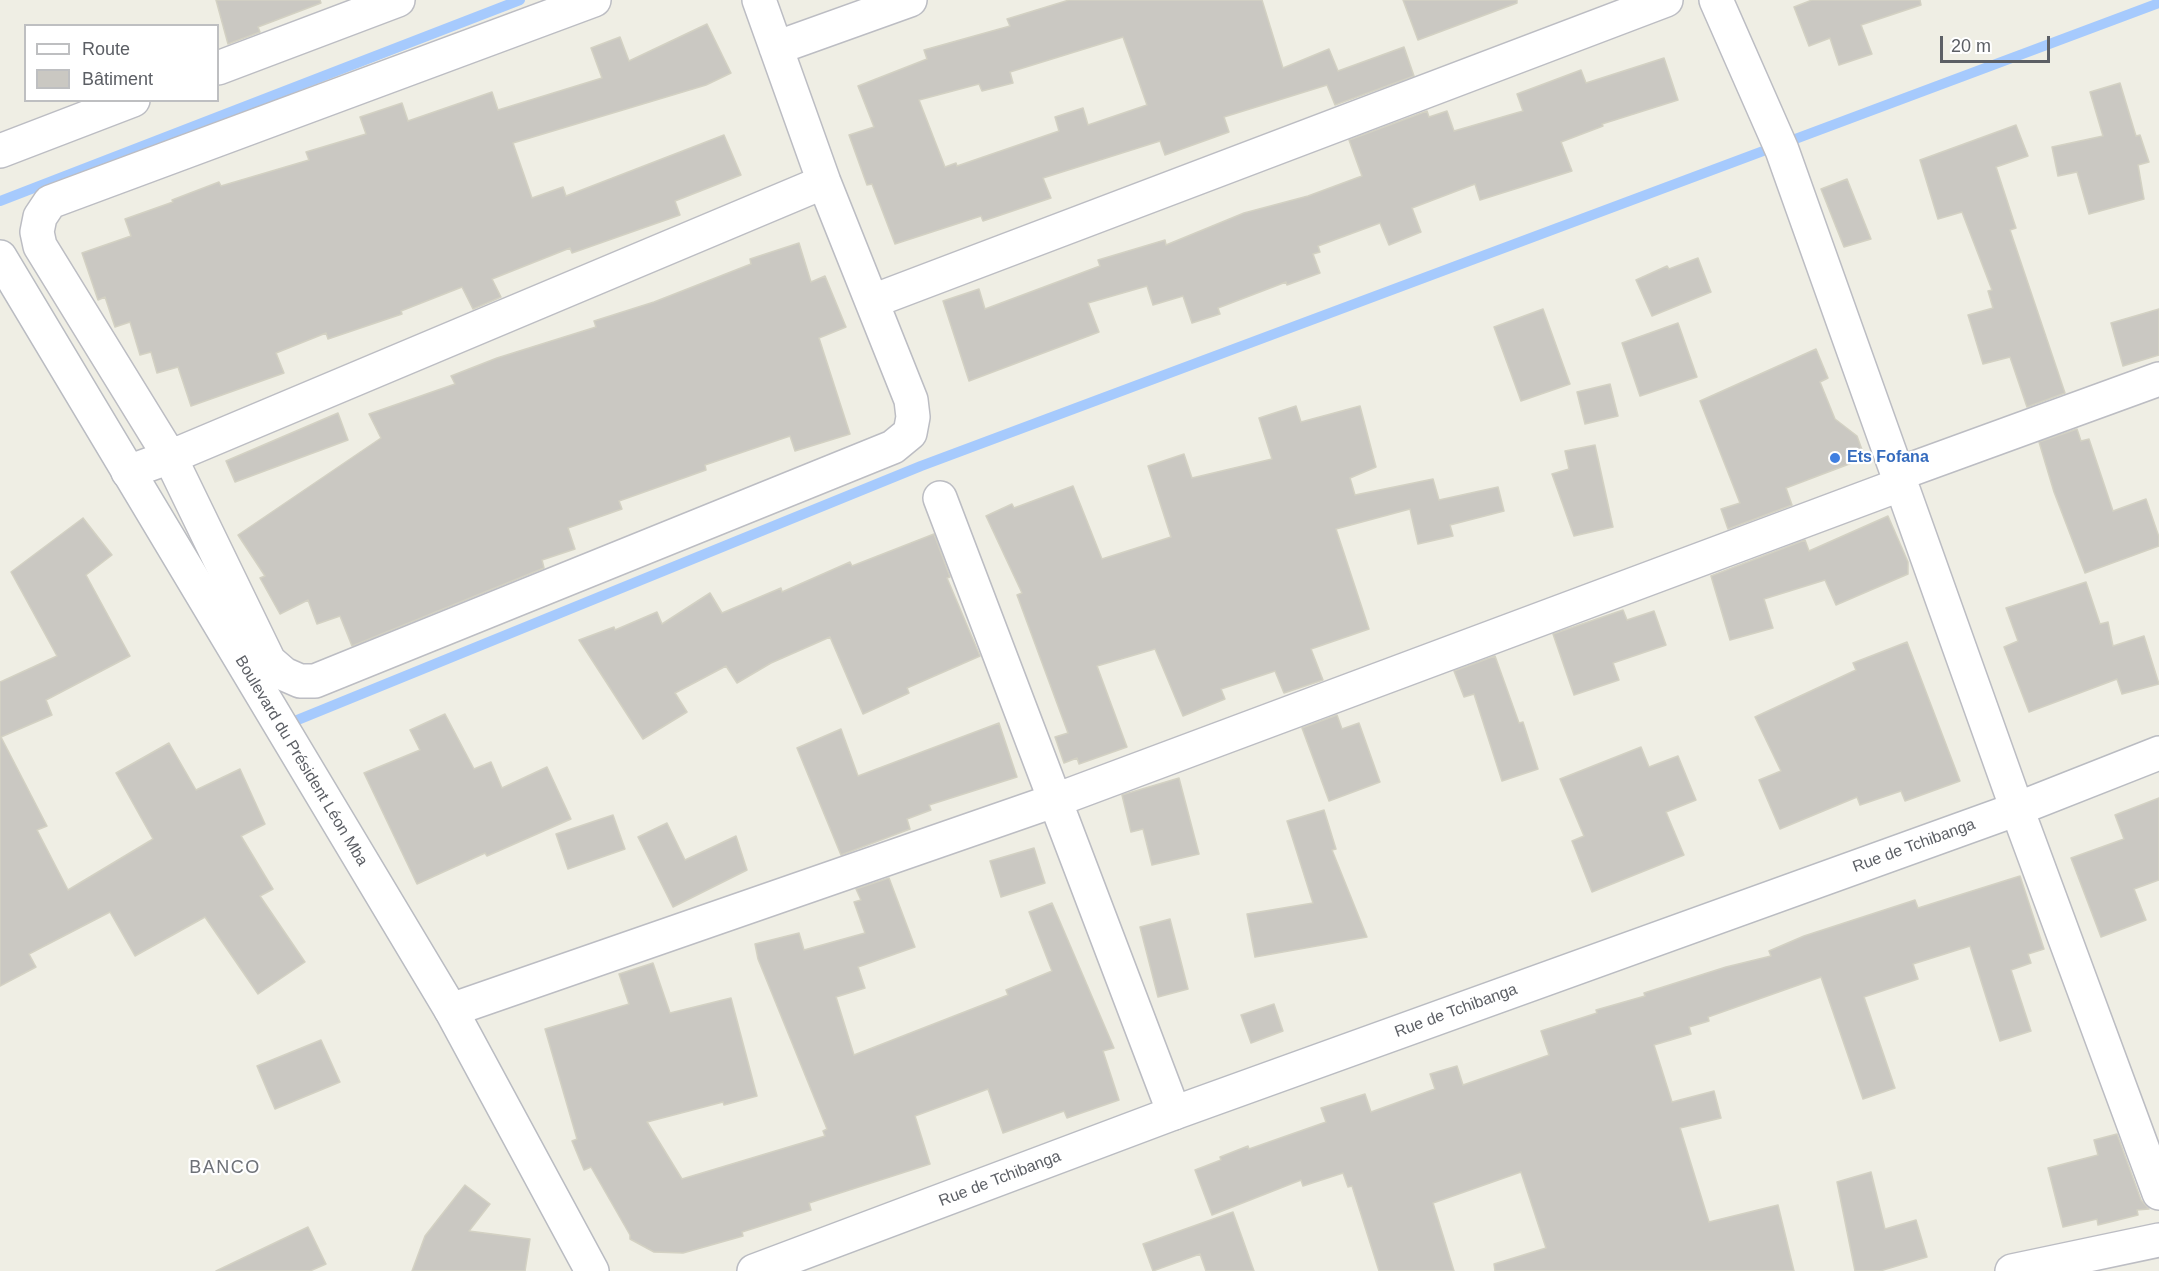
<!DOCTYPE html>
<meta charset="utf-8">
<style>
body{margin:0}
#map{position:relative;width:2159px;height:1271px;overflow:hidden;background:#efeee4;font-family:Arial,sans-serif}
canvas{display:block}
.legend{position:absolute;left:24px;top:24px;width:195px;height:78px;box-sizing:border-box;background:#fff;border:2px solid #bebfc1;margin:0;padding:8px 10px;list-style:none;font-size:18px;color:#5c5f65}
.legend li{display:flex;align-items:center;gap:12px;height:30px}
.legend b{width:30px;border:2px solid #bebfc1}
.scale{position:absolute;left:1940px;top:36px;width:110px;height:27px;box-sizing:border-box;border:3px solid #5c5f65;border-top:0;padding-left:8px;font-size:18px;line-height:21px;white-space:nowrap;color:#5c5f65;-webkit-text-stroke:4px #fff;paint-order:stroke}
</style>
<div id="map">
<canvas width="2159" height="1271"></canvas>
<ul class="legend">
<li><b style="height:8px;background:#fff"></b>Route</li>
<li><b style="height:16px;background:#cac8c2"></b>Bâtiment</li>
</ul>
<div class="scale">20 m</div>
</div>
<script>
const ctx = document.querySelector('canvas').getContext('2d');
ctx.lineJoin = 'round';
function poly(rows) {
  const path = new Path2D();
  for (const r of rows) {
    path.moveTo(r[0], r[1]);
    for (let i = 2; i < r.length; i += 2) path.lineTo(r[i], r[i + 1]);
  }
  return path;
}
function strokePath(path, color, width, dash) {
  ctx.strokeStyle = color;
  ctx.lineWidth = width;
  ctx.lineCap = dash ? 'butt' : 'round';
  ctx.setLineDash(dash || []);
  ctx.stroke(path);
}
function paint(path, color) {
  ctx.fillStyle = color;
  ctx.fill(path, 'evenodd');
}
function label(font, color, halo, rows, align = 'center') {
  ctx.font = font + ' Arial,sans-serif';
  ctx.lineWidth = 4.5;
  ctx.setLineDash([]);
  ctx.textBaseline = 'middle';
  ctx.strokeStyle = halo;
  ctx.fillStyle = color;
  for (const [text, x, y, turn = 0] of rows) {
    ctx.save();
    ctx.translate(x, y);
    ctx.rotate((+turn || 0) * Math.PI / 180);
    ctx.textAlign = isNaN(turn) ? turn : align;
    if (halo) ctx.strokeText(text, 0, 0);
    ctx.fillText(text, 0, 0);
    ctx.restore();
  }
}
strokePath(poly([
 [0,201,520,0],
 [290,723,921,466,2159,3]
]), '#a6cafd', 10);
const building = poly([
 [216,0,320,0,321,3,258,27,260,32,228,44,216,0],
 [1069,0,1262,0,1283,68,1329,49,1338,71,1404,47,1414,76,1335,105,1327,85,1224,117,1229,132,1165,155,1160,141,1043,178,1051,198,983,221,981,216,895,244,872,184,867,185,849,135,874,127,858,86,927,59,924,50,1010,26,1007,19,1069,0],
 [1123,37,1147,105,1088,125,1083,108,1055,117,1059,131,957,166,956,163,945,167,919,100,979,84,982,91,1013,83,1010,72,1123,37],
 [1403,0,1517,0,1517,3,1418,40,1403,0],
 [1812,0,1920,0,1921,5,1861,25,1872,54,1839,65,1830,38,1809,46,1794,7,1812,0],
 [707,24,731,73,706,85,513,143,532,198,563,187,566,196,724,135,741,175,675,201,680,215,572,253,570,248,492,279,501,297,473,309,462,287,401,311,402,314,328,339,326,333,276,353,284,373,191,406,178,367,157,373,151,352,140,355,130,322,115,327,105,297,98,300,82,253,131,236,125,219,173,202,172,200,219,182,221,186,309,160,306,152,366,134,360,117,402,103,408,121,492,92,498,110,602,78,591,48,620,37,629,61,707,24],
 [1664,58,1678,100,1602,124,1603,126,1561,142,1572,171,1480,200,1475,184,1412,208,1421,232,1389,245,1380,223,1318,246,1320,252,1313,254,1320,273,1287,285,1286,282,1218,308,1220,314,1192,323,1183,296,1153,305,1147,286,1088,303,1099,332,969,381,943,301,979,289,985,309,1100,266,1098,260,1165,240,1166,245,1244,213,1308,196,1362,176,1349,140,1427,111,1429,117,1447,111,1454,131,1523,111,1517,94,1581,70,1586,83,1664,58],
 [2120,83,2136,136,2140,135,2149,162,2138,165,2144,199,2089,214,2077,172,2058,176,2052,147,2103,136,2090,92,2120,83],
 [2016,125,2028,156,1996,167,2016,228,2010,230,2065,393,2027,407,2010,357,1983,364,1968,315,1993,308,1988,291,1992,290,1962,212,1938,219,1920,160,2016,125],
 [1847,179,1871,239,1844,247,1821,189,1847,179],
 [799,243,811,282,825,276,846,327,819,338,850,434,795,451,790,436,705,465,706,470,619,501,622,509,568,528,575,549,542,560,544,568,352,646,340,616,317,624,308,600,280,614,260,578,265,576,238,535,381,438,369,414,455,384,451,376,497,358,596,327,594,321,654,302,751,264,750,259,799,243],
 [1698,258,1711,292,1652,316,1636,280,1667,266,1669,269,1698,258],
 [1543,309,1570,384,1521,401,1494,327,1543,309],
 [2159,309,2159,355,2123,366,2111,323,2159,309],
 [1678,323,1697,377,1640,396,1622,343,1678,323],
 [1816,349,1828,378,1820,382,1835,419,1857,436,1865,458,1786,488,1792,505,1728,529,1721,509,1740,503,1700,401,1816,349],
 [1610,384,1618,416,1585,424,1577,392,1610,384],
 [1296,406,1301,422,1360,406,1376,467,1350,478,1355,495,1433,479,1439,500,1498,487,1504,511,1450,525,1453,536,1418,544,1410,509,1336,529,1369,629,1311,649,1323,680,1284,693,1275,671,1221,689,1225,699,1183,716,1155,649,1097,666,1127,747,1079,764,1077,758,1064,763,1055,737,1068,733,1017,595,1022,593,986,516,1012,504,1014,508,1073,486,1102,559,1171,537,1148,466,1184,454,1192,478,1272,459,1259,418,1296,406],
 [338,413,348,440,235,482,226,461,338,413],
 [2077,429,2081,441,2089,439,2113,511,2146,499,2159,537,2159,546,2085,573,2054,492,2039,442,2077,429],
 [1595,445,1613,527,1574,536,1552,474,1569,469,1565,451,1595,445],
 [1888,516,1908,562,1908,574,1836,605,1825,580,1764,599,1773,628,1730,640,1711,576,1805,540,1809,551,1888,516],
 [83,518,112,555,86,575,130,656,46,700,52,715,1,737,47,826,37,830,68,890,153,839,116,773,169,743,196,790,240,769,265,824,241,836,273,889,260,896,305,962,258,994,205,917,135,956,110,912,29,954,36,967,0,986,0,682,57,656,11,572,83,518],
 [934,534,950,577,947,578,980,656,907,688,909,693,863,714,830,637,771,663,737,683,726,666,675,693,687,712,643,739,579,640,614,627,615,630,657,612,662,624,710,593,722,613,781,588,782,592,850,562,852,566,934,534],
 [2086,582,2100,624,2108,622,2113,646,2144,636,2159,684,2122,694,2117,679,2029,712,2004,647,2018,641,2006,608,2086,582],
 [1623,610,1627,620,1654,611,1666,645,1613,663,1619,680,1574,695,1553,634,1623,610],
 [1907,642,1960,781,1905,801,1901,791,1860,805,1857,797,1780,829,1759,780,1781,771,1755,717,1856,670,1853,663,1907,642],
 [1495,656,1519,723,1523,722,1538,769,1502,781,1474,694,1464,697,1454,671,1495,656],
 [445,714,474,769,491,762,502,788,547,767,571,819,487,856,485,853,417,884,364,773,420,750,410,730,445,714],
 [1337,715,1342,729,1359,723,1380,782,1329,801,1302,728,1337,715],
 [999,723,1017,777,929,805,931,810,907,819,910,829,841,855,797,748,841,729,858,776,999,723],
 [1641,747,1649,767,1678,756,1696,800,1666,812,1684,855,1592,892,1572,841,1584,836,1560,779,1641,747],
 [1179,778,1199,854,1152,865,1143,829,1131,832,1122,795,1179,778],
 [2159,798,2159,880,2134,889,2146,920,2101,937,2071,858,2124,839,2115,815,2159,798],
 [1324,810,1336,849,1332,850,1367,937,1255,957,1247,914,1313,903,1287,821,1324,810],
 [613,815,625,849,568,869,556,834,613,815],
 [667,823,685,860,736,836,747,870,673,907,638,837,667,823],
 [1034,848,1045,883,1001,897,990,861,1034,848],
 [2020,876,2044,949,2028,954,2031,963,2011,970,2031,1031,2000,1041,1970,946,1913,964,1918,979,1864,997,1895,1088,1863,1099,1821,977,1708,1017,1709,1021,1689,1027,1691,1034,1654,1045,1672,1102,1714,1091,1721,1118,1680,1128,1709,1222,1778,1205,1794,1271,1495,1271,1494,1264,1546,1248,1521,1172,1433,1203,1454,1271,1379,1271,1352,1186,1348,1187,1343,1173,1303,1186,1301,1180,1212,1215,1195,1170,1221,1160,1220,1157,1248,1146,1249,1149,1326,1122,1321,1108,1365,1094,1371,1112,1435,1089,1430,1074,1457,1066,1463,1085,1549,1055,1541,1031,1597,1013,1596,1010,1645,996,1644,993,1726,967,1771,956,1769,951,1804,936,1915,900,1918,908,2020,876],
 [889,878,915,947,858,967,865,988,836,997,854,1055,1008,995,1006,990,1052,971,1029,912,1052,903,1114,1048,1103,1051,1119,1100,1067,1118,1064,1111,1003,1133,988,1089,915,1116,930,1164,809,1203,811,1210,742,1232,743,1236,683,1253,654,1252,630,1239,630,1235,591,1167,584,1170,572,1141,577,1139,545,1029,629,1004,619,974,653,963,670,1013,731,998,757,1096,724,1105,723,1102,647,1122,682,1179,825,1136,823,1131,827,1129,758,959,755,944,799,933,804,950,865,933,854,902,861,900,856,889,889,878],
 [1170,919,1188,989,1158,997,1140,927,1170,919],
 [1274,1004,1283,1031,1251,1043,1241,1015,1274,1004],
 [321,1040,340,1082,275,1109,257,1066,321,1040],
 [2117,1134,2141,1200,2149,1209,2137,1210,2138,1215,2098,1225,2097,1219,2063,1227,2048,1168,2098,1155,2094,1140,2117,1134],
 [1871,1172,1885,1229,1916,1220,1927,1257,1880,1271,1855,1271,1837,1182,1871,1172],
 [465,1185,490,1204,469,1231,530,1239,525,1271,412,1271,425,1236,465,1185],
 [1233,1212,1254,1271,1206,1271,1200,1254,1153,1271,1143,1244,1233,1212],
 [308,1227,326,1264,310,1271,216,1271,308,1227]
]);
paint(building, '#cac8c2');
strokePath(building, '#d3d1c3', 1.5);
const street = poly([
 [594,0,50,202,40,217,37,232,40,246,170,457,269,661,284,674,300,681,315,681,893,447,910,433,913,417,911,400,824,182,759,0],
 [1716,0,1782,150,2017,809,2159,1193],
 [776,48,910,0],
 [218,68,398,0],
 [0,151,133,100],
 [873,301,1666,0],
 [128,472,170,457,824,182],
 [1898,474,2159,379],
 [940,498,1174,1113],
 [451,1010,1056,800,1902,484],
 [2012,1271,2159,1240]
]);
const secondary = poly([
 [0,257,451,1010,592,1271],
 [754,1271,1174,1113,2017,809,2159,753]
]);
strokePath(street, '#bcbdc3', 36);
strokePath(secondary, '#babcc2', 36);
strokePath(street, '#fff', 33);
strokePath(secondary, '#fff', 33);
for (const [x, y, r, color] of [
 [1835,458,6,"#3f7fe0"]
]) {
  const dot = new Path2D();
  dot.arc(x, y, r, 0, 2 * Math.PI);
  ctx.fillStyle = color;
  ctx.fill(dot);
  strokePath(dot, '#fff', 2);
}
label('bold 16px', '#366cbe', '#fff', [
 ["Ets Fofana",1847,458]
], 'left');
label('16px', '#5c5f65', '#fff', [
 ["Boulevard du Président Léon Mba",301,761,59],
 ["Rue de Tchibanga",1914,846,-20],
 ["Rue de Tchibanga",1456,1011,-20],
 ["Rue de Tchibanga",1000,1179,-21]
]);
ctx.letterSpacing = '1.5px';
label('18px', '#6d7177', '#fff', [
 ["BANCO",225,1168]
]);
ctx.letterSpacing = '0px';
</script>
